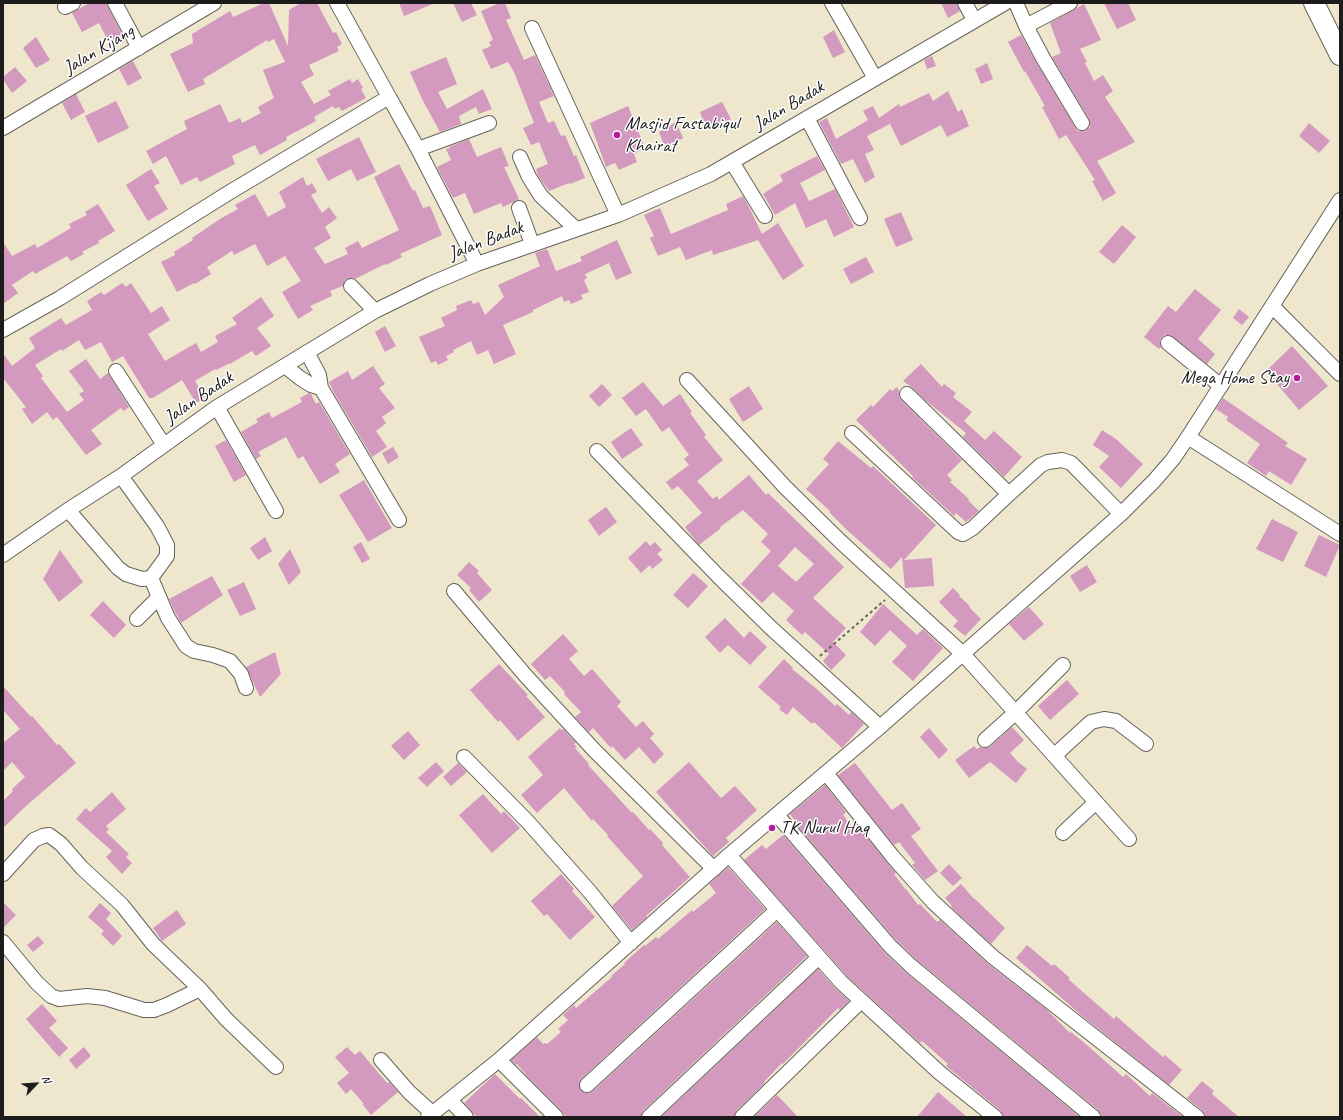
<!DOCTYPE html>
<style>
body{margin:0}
#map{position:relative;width:1343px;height:1120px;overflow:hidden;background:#eee7cd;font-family:Caveat,sans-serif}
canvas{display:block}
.frame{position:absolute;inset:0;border:4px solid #1c1c1c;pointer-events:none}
.north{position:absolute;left:16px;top:1064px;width:40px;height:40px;-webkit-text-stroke:3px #fff;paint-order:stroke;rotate:65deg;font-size:11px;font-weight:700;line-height:16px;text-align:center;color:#1c1c1c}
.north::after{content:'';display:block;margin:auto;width:14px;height:18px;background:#1c1c1c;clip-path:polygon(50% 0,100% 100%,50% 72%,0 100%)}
</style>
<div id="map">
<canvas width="1343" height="1120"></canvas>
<div class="frame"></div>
<div class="north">N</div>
</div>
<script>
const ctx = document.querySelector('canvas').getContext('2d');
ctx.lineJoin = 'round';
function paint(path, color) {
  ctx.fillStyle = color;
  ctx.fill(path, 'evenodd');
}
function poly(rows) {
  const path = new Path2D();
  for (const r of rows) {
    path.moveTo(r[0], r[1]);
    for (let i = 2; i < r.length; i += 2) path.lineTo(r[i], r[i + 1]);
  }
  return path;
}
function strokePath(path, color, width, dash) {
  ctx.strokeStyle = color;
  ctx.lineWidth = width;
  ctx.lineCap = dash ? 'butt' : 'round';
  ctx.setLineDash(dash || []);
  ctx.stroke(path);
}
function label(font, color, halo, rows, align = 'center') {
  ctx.font = font + ' Caveat,sans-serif';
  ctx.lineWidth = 3;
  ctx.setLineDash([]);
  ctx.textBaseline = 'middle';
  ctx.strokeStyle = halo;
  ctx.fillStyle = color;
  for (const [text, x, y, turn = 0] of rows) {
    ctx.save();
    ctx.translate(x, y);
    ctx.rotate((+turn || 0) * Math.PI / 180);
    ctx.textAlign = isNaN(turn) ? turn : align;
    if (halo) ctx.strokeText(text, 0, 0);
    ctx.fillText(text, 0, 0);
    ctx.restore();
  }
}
paint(poly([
 [89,3,106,3,125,40,111,47,99,23,82,32,72,13],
 [264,3,269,3,288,46,289,10,301,3,317,3,333,33,336,32,342,44,337,47,339,51,309,65,314,75,301,82,314,104,331,95,328,91,350,79,352,83,358,79,363,88,361,89,366,98,342,111,339,107,334,109,333,106,314,117,316,121,286,137,287,140,260,155,255,145,232,156,235,164,200,182,197,177,181,185,166,156,153,164,146,151,187,129,184,121,220,104,229,123,240,118,242,123,261,113,258,107,274,98,263,70,285,62,274,39,268,42,267,40,203,79,205,84,188,92,170,54,193,43,192,34,230,11,233,17],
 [399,3,435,3,404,16],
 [453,3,471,3,477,15,462,22],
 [500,3,505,3,511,18,506,20,524,60,535,55,554,96,539,102,548,123,554,121,561,136,565,135,574,156,576,155,585,178,570,184,569,183,549,191,538,176,536,169,548,164,539,142,531,145,523,128,534,123,514,72,508,62,491,69,482,50,491,46,489,42,493,40,481,11],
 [941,3,957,3,960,11,948,18],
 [1104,3,1128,3,1136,20,1117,29],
 [1084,4,1101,40,1080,49,1087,62,1085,63,1094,81,1103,75,1113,91,1105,97,1135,142,1097,161,1116,193,1103,201,1092,181,1095,180,1066,135,1059,139,1042,107,1045,106,1025,71,1024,72,1008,42,1021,35,1036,62,1075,127,1078,131,1086,130,1090,127,1090,122,1089,119,1052,57,1061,53,1050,23],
 [834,30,845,52,833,58,823,37],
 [36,37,50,60,36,68,23,48],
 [932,56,936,66,927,69,924,60],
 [446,57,457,84,438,92,447,109,483,89,492,109,479,114,476,107,459,116,461,124,440,132,422,99,410,72],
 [133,61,142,78,128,86,119,69],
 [987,63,993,79,981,84,975,69],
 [15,67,27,81,12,93,3,79,3,77],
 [948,91,958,112,962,109,969,126,947,137,941,125,901,146,890,124,867,136,874,150,865,154,875,177,865,183,853,159,841,164,819,122,827,118,836,139,868,120,863,111,873,106,879,118,899,104,900,107,929,93,933,101],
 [76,94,85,112,71,120,62,103],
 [116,101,129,128,98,143,85,116],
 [722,102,731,119,706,130,700,112],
 [628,106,645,148,634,154,637,162,619,170,615,163,606,167,590,123],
 [676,122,683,138,665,148,659,132],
 [1309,123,1330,141,1319,153,1299,136],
 [359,137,376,172,357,181,351,169,328,181,316,159],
 [469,139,477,157,501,147,509,166,504,167,519,199,503,207,501,203,474,214,465,193,453,198,437,167,451,160,446,149,450,148,449,147],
 [817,156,825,170,800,183,809,201,835,189,854,227,834,237,826,219,806,228,795,203,775,215,763,194,783,181,780,175],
 [399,164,413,191,415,190,423,208,430,206,442,235,400,254,402,257,386,265,385,264,355,279,349,278,345,280,343,286,330,291,332,296,310,306,313,310,298,319,282,292,301,281,285,256,267,266,255,244,234,255,232,251,207,267,211,274,195,284,194,283,177,292,161,262,175,255,174,252,193,240,192,238,220,219,238,209,235,205,255,194,268,217,286,207,279,192,303,177,307,186,312,183,317,192,311,195,322,213,329,207,337,218,325,227,331,238,314,248,325,264,348,254,345,248,358,241,362,248,399,230,374,177],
 [151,169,160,183,154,186,168,209,148,221,126,185],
 [743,196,749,207,762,234,778,223,804,266,783,280,758,240,713,255,712,250,686,260,680,247,658,256,650,238,654,236,644,215,660,208,671,234,728,210,726,204],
 [98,204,115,231,98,241,99,243,82,252,84,254,71,261,67,256,35,274,33,271,12,285,18,293,3,304,3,242,12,256,35,244,37,248,71,228,69,224,87,215,85,212],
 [901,212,913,240,896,247,884,219],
 [1122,225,1136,237,1114,264,1099,252],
 [617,240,632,273,616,280,609,263,585,274,587,278,584,280,589,292,581,295,583,299,571,304,569,300,564,302,562,296,533,310,533,312,503,325,516,354,494,364,488,350,477,355,471,341,453,350,454,352,446,356,448,360,438,365,436,361,431,363,419,337,445,326,441,318,457,310,456,306,471,300,473,304,479,302,485,315,504,297,498,285,540,266,535,253,547,249,556,271,582,261,580,257],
 [866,257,874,272,851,284,843,269],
 [122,283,126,287,131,283,151,313,162,306,170,320,148,334,165,361,196,343,201,352,218,342,215,336,237,324,232,318,261,297,274,316,257,328,271,346,256,356,252,351,230,364,230,363,216,370,215,369,195,381,205,398,196,403,182,380,153,398,149,398,123,356,112,362,101,342,85,350,79,340,62,351,61,349,35,365,43,376,41,378,67,412,84,400,79,394,84,391,69,371,86,359,100,379,108,373,129,407,124,411,121,408,91,430,102,444,86,455,57,417,53,420,47,412,32,424,22,409,26,407,3,378,3,353,12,366,35,348,29,338,61,318,66,325,92,310,87,301,101,292,104,295],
 [1195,289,1221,310,1198,339,1215,354,1207,364,1170,335,1165,335,1161,338,1160,342,1161,347,1159,349,1144,337,1168,306,1176,312],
 [1239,309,1249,317,1242,325,1233,318],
 [385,326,396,346,385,352,375,332],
 [1292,346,1328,386,1299,410,1266,371],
 [921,364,942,387,944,384,956,393,953,397,972,412,964,421,985,440,994,431,1022,457,1004,477,963,437,966,433,925,400,913,388,903,381],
 [373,366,385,384,379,388,395,408,382,417,386,423,376,431,387,447,372,457,334,393,329,382,348,371,352,380],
 [643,382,663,406,680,394,692,412,690,413,706,435,704,437,723,460,697,481,713,499,717,496,719,500,749,475,766,495,768,493,844,567,813,598,846,628,833,642,846,655,831,670,823,661,829,654,805,632,802,635,786,620,794,611,773,592,762,603,741,584,771,551,761,542,768,534,743,510,720,527,721,528,699,545,685,527,702,513,678,486,672,490,666,482,689,465,684,459,689,455,669,427,662,432,646,409,636,416,622,398],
 [795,547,814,564,796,582,778,566],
 [602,384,612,395,599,407,589,396],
 [749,386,763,409,743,422,729,399],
 [897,387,899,391,899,396,901,400,962,460,947,475,952,480,950,482,969,499,968,500,979,511,966,522,956,513,954,516,938,501,912,477,913,476,856,420,871,405,873,407,890,389,892,391],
 [309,393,311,394,316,404,319,402,350,454,335,464,340,472,320,484,303,456,298,459,286,437,258,452,261,456,256,459,241,432,258,422,256,419,269,412,272,418,302,402,300,398],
 [1223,398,1288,443,1285,446,1307,459,1291,485,1269,471,1266,476,1247,463,1260,444,1226,420,1228,417,1216,409],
 [631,428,643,445,622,459,611,442],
 [1102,430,1116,439,1143,464,1121,488,1099,467,1109,456,1093,445],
 [226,440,246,475,234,482,215,446],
 [838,441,871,468,873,466,936,525,904,560,932,558,934,586,905,588,902,557,891,569,848,531,829,512,830,511,806,489,829,464,823,459],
 [393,447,399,457,388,464,382,453],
 [364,480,392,528,368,542,339,495],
 [606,507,617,522,599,536,588,520],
 [1272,519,1298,532,1283,562,1256,549],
 [1319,535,1340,545,1326,577,1304,566],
 [265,537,272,551,258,560,250,548],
 [646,541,650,546,655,542,662,550,657,554,663,560,652,569,650,565,641,573,628,558],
 [361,542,370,559,362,563,353,547],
 [290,549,301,572,289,585,278,564],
 [60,550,83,582,59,602,43,579],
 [469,562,479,571,477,573,492,590,479,602,469,590,471,588,457,575],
 [1087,565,1097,582,1080,592,1070,576],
 [693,573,708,586,688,608,673,595],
 [212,576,223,595,181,623,176,614,169,599],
 [244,582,256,609,240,616,227,590],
 [953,588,960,595,959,596,970,606,969,607,981,619,965,636,953,626,958,621,939,602],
 [103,601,126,625,114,638,90,615],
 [883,604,917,635,923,629,943,648,913,681,892,662,907,646,890,630,875,646,860,632],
 [1029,607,1044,624,1024,641,1009,624],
 [725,618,744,638,750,631,767,647,750,665,728,645,720,653,705,637],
 [563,634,578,651,569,659,584,676,592,669,621,702,617,706,636,727,643,721,654,734,650,738,664,754,654,764,639,747,625,760,612,746,611,748,593,728,589,732,575,717,581,712,564,694,565,692,550,676,545,680,531,664],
 [275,652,281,674,260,697,246,667],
 [784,659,793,668,792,669,818,690,835,706,837,704,849,715,851,712,864,724,842,748,814,722,812,724,793,707,787,715,779,709,781,707,758,687],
 [499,664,528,695,526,696,545,717,518,741,500,720,498,722,470,690],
 [1067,680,1079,694,1050,720,1038,706],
 [3,686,31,717,32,716,57,745,59,744,76,763,26,806,3,828,3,801,13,791,12,789,25,777,12,762,3,771,3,743,20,729,3,710],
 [1012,727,1024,740,1010,753,1018,762,1027,769,1016,783,990,762,969,778,955,760,974,746,977,749,980,747,986,748,990,747],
 [560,728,561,730,563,729,576,743,574,744,577,747,575,748,589,764,588,765,632,813,633,812,649,830,650,829,663,843,662,845,690,877,646,916,647,917,632,930,612,906,643,876,607,836,608,835,593,819,592,821,564,788,537,813,521,795,543,775,528,757],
 [929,728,948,750,939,759,920,737],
 [408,731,420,745,404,760,391,746],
 [436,762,444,771,427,787,418,778],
 [689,762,721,798,735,786,757,810,726,838,729,842,713,856,656,792],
 [458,763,467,772,451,786,443,777],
 [855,763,892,810,902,803,921,829,911,836,938,871,925,880,912,865,915,863,899,842,894,845,838,775],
 [825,785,846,812,843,815,854,829,858,827,896,873,894,874,905,889,906,889,918,905,920,904,937,922,940,920,987,963,1046,1009,1070,1033,1071,1032,1087,1045,1123,1077,1126,1074,1150,1096,1152,1093,1183,1117,1101,1117,1098,1110,917,960,896,940,794,822,795,821,790,814],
 [112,792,126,809,106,826,109,829,106,832,129,854,126,857,132,863,122,874,106,857,112,851,76,819,86,808,90,812],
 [483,794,501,814,504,811,520,828,492,853,459,815],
 [783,835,884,952,905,972,1080,1117,1003,1117,1000,1110,946,1066,948,1064,922,1041,920,1043,847,976,744,860,762,845,766,849],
 [949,864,962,878,953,886,940,873],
 [728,867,765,909,581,1079,579,1083,581,1090,585,1093,589,1093,593,1091,777,922,807,956,643,1111,641,1117,566,1117,562,1111,527,1076,517,1064,516,1065,511,1060,537,1037,543,1044,545,1043,547,1044,561,1032,558,1029,568,1020,563,1015,574,1005,576,1008,612,977,611,976,625,964,624,963,644,945,645,946,656,937,658,939,692,910,693,912,716,893,709,884],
 [561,874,574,889,572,891,595,917,570,940,547,914,544,916,531,901],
 [961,884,974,899,975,899,1005,928,991,944,951,907,952,906,945,898],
 [3,902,16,915,3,928],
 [100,903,111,913,106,919,122,936,113,946,101,934,104,931,88,917],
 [177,910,186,924,162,941,153,928],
 [38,936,44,943,33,952,27,945],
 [1027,945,1052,966,1054,964,1070,978,1068,979,1114,1019,1116,1016,1163,1057,1165,1055,1182,1070,1169,1085,1081,1015,1016,958],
 [818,969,835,988,849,1001,840,1010,838,1008,783,1064,782,1063,764,1082,765,1083,736,1111,734,1117,661,1117],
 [42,1004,57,1021,49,1028,68,1048,59,1057,26,1019],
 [84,1047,91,1056,76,1069,69,1060],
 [347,1047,355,1055,360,1051,387,1083,389,1082,398,1092,371,1115,363,1105,364,1104,351,1089,346,1094,337,1083,349,1073,335,1057],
 [495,1074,520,1099,521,1098,540,1117,477,1117,464,1103],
 [1202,1081,1214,1091,1212,1094,1239,1117,1205,1117,1202,1110,1187,1098],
 [938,1092,967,1117,917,1117],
 [777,1095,798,1117,754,1117]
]), '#d399bf');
const minor = poly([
 [115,3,139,48],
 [337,3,389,97],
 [832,3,875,78],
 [965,3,974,20],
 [1016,3,1026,26],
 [1070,3,1026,26,1043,58,1082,123],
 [65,7,73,3],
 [532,28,618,215],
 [807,118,847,194,860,218],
 [3,128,214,3],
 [418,149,489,123],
 [520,157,529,177,541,196,576,229],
 [732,162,765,216],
 [519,208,532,244],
 [351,286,375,311],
 [1272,306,1340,374],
 [3,330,60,298,230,192,389,97,418,149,477,264],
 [1168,343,1221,386],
 [307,352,319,375,321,388],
 [285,366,300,378,311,385,321,388,399,520],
 [116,371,164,445],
 [687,380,785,487,841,542,963,654,1129,839],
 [907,394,1009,494,1041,465,1048,462,1062,460,1071,463,1077,469,1121,514],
 [217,407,276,511],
 [852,433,958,532,963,534,973,528,1009,494],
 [1188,437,1340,534],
 [597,451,718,576,771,628,880,727],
 [121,476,157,526,167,545,167,556,151,578],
 [68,510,118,568,126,574,142,579,151,578,168,618,186,646,194,651,213,655,230,661,241,674,246,688],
 [3,555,68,510,121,476,217,407,375,311,430,284,477,264,618,215,711,174,1005,3],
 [454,591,525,675,594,750,714,869],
 [137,619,159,597],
 [985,740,1015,713,1063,665],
 [1055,755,1091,722,1104,719,1116,721,1146,744],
 [464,757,528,822,590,892,631,943],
 [826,773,893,857,933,902,993,957,1197,1117],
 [777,815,890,946,911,966,1093,1117],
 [1063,833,1096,802],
 [729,855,841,982,940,1073,995,1117],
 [3,874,34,840,43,836,49,835,61,844,82,868,122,905,153,944,200,989,226,1019,276,1067],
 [3,942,37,983,51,996,59,999,87,996,105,998,144,1010,154,1010,167,1005,200,989],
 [381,1060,409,1092,432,1113],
 [499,1060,556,1117],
 [587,1085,777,910],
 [450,1100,466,1117],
 [428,1117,499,1060,729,855,880,727,1121,514,1154,481,1173,459,1188,437,1340,200],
 [649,1117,819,957],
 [742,1117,861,1001]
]);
const highway = poly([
 [1314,3,1340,55]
]);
strokePath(minor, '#66635a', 16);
strokePath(highway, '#66635a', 22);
strokePath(poly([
 [820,656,885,600]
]), '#66635a', 2, [3, 3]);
strokePath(minor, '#fff', 14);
strokePath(highway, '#fff', 20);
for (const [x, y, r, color] of [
 [617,135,4,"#b5179e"],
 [1297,378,4,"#b5179e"],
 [772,828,4,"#b5179e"]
]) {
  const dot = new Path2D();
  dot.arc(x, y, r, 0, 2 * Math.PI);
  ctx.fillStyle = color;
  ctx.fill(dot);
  strokePath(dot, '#fff', 1.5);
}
label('19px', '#1c1c1c', '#fff', [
 ["Jalan Kijang",99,50,-31],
 ["Jalan Badak",789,106,-31],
 ["Jalan Badak",486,241,-21],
 ["Jalan Badak",199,398,-34]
]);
label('19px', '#1c1c1c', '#fff', [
 ["Masjid Fastabiqul",625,124],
 ["Khairat",625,146],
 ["Mega Home Stay",1289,378,"right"],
 ["TK Nurul Haq",780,828]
], 'left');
</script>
